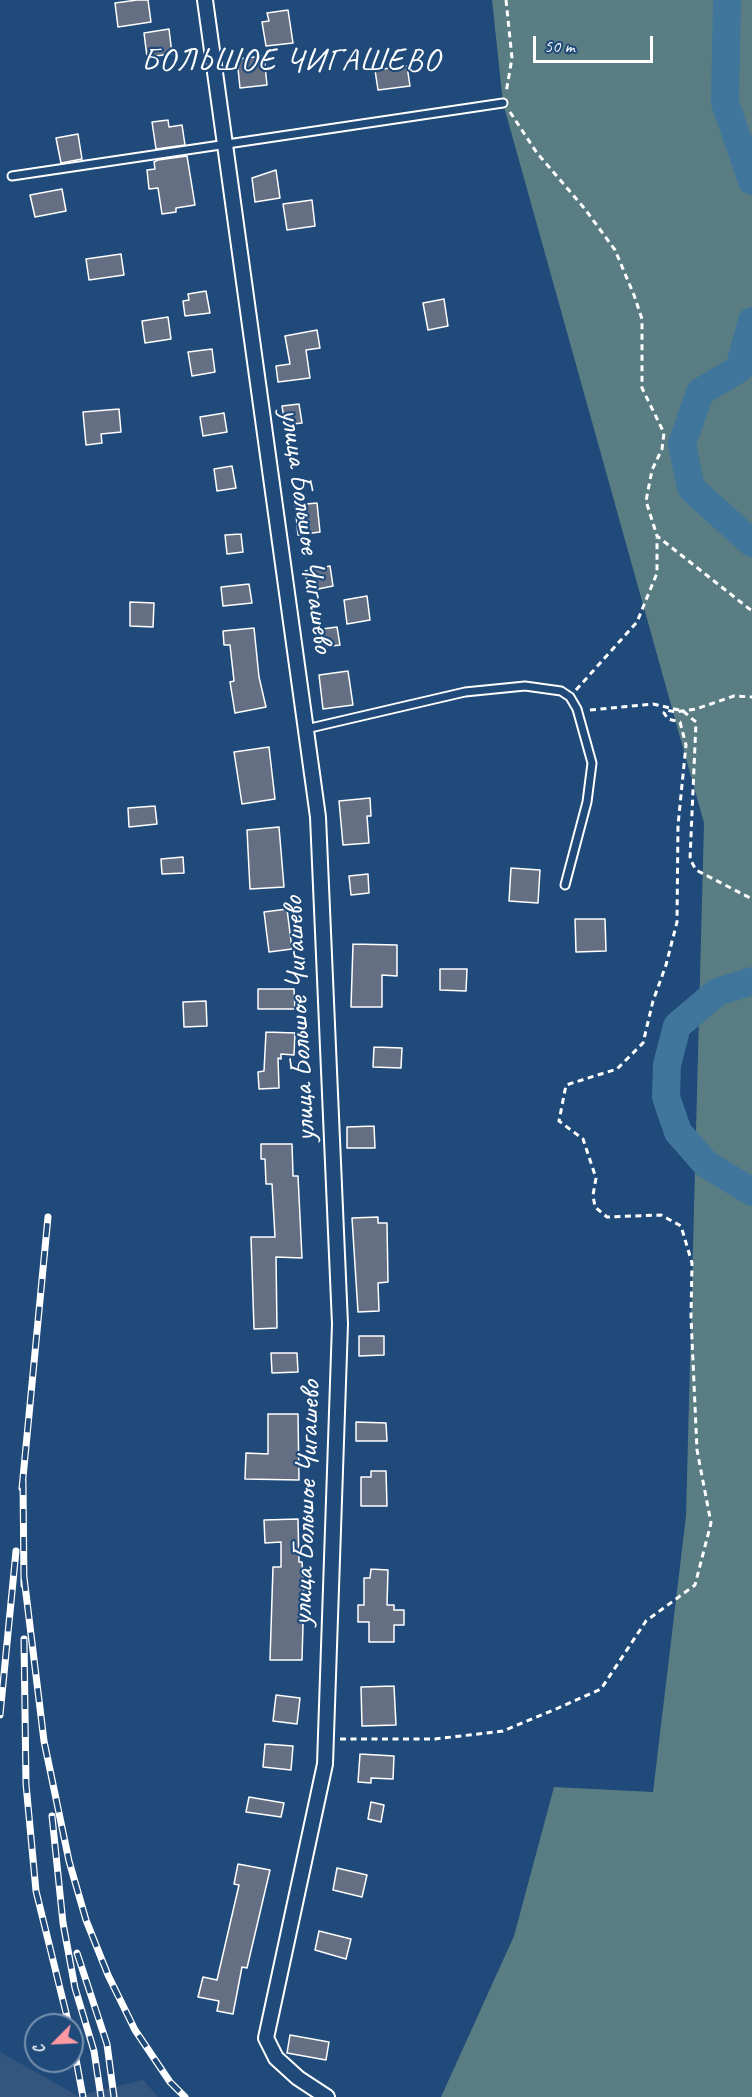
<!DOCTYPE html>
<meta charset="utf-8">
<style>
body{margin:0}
#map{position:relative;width:752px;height:2097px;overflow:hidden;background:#1f4a7a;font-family:Caveat,sans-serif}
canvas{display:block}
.north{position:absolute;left:24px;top:2013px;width:60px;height:60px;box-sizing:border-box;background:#1f4a7a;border:2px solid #7992af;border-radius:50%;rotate:246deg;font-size:16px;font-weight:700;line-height:24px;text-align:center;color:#fff}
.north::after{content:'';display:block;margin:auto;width:21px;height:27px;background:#ff9aa2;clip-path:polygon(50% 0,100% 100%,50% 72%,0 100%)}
.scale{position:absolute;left:533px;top:36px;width:120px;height:27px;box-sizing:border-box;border:3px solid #fff;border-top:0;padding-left:8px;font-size:18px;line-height:21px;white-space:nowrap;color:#fff;-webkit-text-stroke:4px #1f4a7a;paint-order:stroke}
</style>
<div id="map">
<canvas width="752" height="2097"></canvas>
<div class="north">С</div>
<div class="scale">50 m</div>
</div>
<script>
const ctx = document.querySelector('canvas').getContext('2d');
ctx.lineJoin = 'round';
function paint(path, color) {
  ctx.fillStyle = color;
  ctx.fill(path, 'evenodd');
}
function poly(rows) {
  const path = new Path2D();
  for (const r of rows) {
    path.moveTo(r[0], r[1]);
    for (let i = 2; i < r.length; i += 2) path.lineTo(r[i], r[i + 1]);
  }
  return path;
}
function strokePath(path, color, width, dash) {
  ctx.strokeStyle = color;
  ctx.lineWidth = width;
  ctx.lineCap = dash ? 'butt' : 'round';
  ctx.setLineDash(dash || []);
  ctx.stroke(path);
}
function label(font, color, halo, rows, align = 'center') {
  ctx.font = font + ' Caveat,sans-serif';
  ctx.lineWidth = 4.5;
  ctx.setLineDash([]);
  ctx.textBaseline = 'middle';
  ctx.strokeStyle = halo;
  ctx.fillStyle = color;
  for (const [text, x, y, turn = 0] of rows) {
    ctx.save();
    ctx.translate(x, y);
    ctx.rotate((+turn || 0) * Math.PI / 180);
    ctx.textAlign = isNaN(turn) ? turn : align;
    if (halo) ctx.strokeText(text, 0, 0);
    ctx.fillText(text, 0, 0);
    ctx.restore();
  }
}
paint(poly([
 [0,2052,78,2096,143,2080,158,2097,0,2097]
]), '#34557d');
paint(poly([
 [492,0,752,0,752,2097,441,2097,514,1936,554,1787,653,1792,686,1516,704,823,503,103]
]), '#597d82');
strokePath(poly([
 [727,0,725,103,752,181],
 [752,321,739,369,700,392,682,444,691,488,752,543],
 [752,981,717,992,677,1026,667,1065,666,1097,678,1132,706,1164,752,1192]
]), '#40769c', 28);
const building = poly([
 [137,0,148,0,151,22,118,27,115,3,137,0],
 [288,10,293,43,266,46,262,22,269,21,267,13,288,10],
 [169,29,172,54,147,57,144,33,169,29],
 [264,56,267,85,240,88,237,59,264,56],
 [407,66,410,86,378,90,375,70,407,66],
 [168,120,169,127,182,125,185,145,156,149,152,122,168,120],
 [78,134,82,159,61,163,56,138,78,134],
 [187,156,195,205,176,208,176,212,162,214,158,188,149,189,147,170,155,169,154,162,158,160,187,156],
 [276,170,280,198,255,202,252,178,276,170],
 [62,189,66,211,35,217,30,195,62,189],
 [312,200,315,226,287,230,283,204,312,200],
 [121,254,124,275,89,280,86,259,121,254],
 [206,291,210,313,185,316,183,301,189,300,188,294,206,291],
 [444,299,448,326,428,330,423,303,444,299],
 [168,317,171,339,145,343,142,321,168,317],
 [317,330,320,348,306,350,310,378,278,382,276,366,290,364,285,336,317,330],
 [212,349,215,372,192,376,188,352,212,349],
 [299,404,302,423,285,425,282,406,299,404],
 [119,409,121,432,101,434,102,443,86,445,83,412,119,409],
 [224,413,227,432,203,436,200,417,224,413],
 [232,466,236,488,217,491,214,469,232,466],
 [317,503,320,532,298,535,295,505,317,503],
 [241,534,243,552,227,554,225,535,241,534],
 [330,566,333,586,308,591,305,571,330,566],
 [249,584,252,603,223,606,221,587,249,584],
 [367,596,370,620,347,624,344,600,367,596],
 [130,602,154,603,153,627,130,626,130,602],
 [337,627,340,645,317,648,314,630,337,627],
 [254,628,259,677,266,707,235,713,230,682,234,681,230,645,224,645,223,631,254,628],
 [348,671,353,705,323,709,319,675,348,671],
 [269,747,275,799,242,804,234,752,269,747],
 [370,798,371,816,367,816,369,843,343,845,339,801,370,798],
 [155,806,157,824,129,827,128,808,155,806],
 [279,827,284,887,250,889,247,830,279,827],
 [183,857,184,873,162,874,161,859,183,857],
 [511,868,540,870,538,903,509,901,511,868],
 [368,874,369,893,351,895,349,876,368,874],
 [287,909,292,949,269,952,264,912,287,909],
 [575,919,605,919,606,951,576,952,575,919],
 [353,944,397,945,397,976,382,975,382,1007,351,1007,353,944],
 [440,969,467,969,466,991,440,990,440,969],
 [258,989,294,989,295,1009,258,1009,258,989],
 [206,1001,207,1026,184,1027,183,1002,206,1001],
 [266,1032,295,1033,294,1055,281,1054,281,1059,278,1058,279,1088,259,1089,258,1072,264,1071,266,1032],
 [374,1047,402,1048,401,1068,373,1067,374,1047],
 [374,1126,375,1148,347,1148,347,1127,374,1126],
 [261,1144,292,1144,293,1176,298,1176,302,1258,276,1257,277,1328,254,1329,251,1237,275,1237,272,1184,266,1184,265,1159,261,1159,261,1144],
 [378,1217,378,1223,387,1223,388,1282,378,1283,379,1311,358,1312,352,1218,378,1217],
 [359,1336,384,1336,384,1355,359,1356,359,1336],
 [271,1353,297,1353,298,1372,272,1373,271,1353],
 [268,1414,298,1414,299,1480,245,1479,246,1453,268,1454,268,1414],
 [356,1422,386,1423,387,1441,356,1441,356,1422],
 [371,1471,386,1471,387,1506,361,1506,361,1477,371,1477,371,1471],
 [298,1519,299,1562,302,1562,304,1589,302,1660,270,1660,273,1567,281,1567,281,1542,265,1543,264,1520,298,1519],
 [371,1569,388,1570,387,1605,394,1605,394,1610,404,1610,404,1625,394,1625,394,1642,369,1642,369,1622,358,1622,358,1605,364,1605,364,1578,370,1578,371,1569],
 [394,1686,396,1725,362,1726,361,1687,394,1686],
 [276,1695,300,1698,297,1724,273,1721,276,1695],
 [265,1744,293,1746,291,1770,263,1767,265,1744],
 [360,1754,394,1756,393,1779,371,1778,371,1783,358,1782,360,1754],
 [249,1797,284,1803,281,1817,246,1812,249,1797],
 [371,1802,384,1805,381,1822,368,1819,371,1802],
 [238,1864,270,1870,247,1968,242,1967,233,2014,217,2011,219,2001,198,1997,203,1977,217,1980,239,1885,234,1884,238,1864],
 [337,1868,367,1875,362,1897,333,1890,337,1868],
 [319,1931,351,1939,346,1959,315,1950,319,1931],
 [290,2035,329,2042,326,2060,287,2053,290,2035]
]);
paint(building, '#656f84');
strokePath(building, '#fff', 1.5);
const service = poly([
 [12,176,503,103],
 [306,729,465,692,525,686,561,691,570,697,577,709,592,763,587,802,565,885]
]);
const minor = poly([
 [205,0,318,817,340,1324,325,1764,266,2038,276,2058,298,2078,327,2097]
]);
strokePath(service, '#fff', 11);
strokePath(minor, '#fff', 18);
strokePath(poly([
 [506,0,512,58,506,93],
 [510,112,537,153,585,209,615,250,634,295,642,319,642,388,664,433,662,449,652,470,646,501,657,536,752,611],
 [576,690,637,622,657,573,657,538],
 [590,710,653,704,683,711,696,722,690,859,696,870,752,899],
 [340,1739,435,1739,503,1731,556,1709,601,1689,646,1621,695,1585,711,1523,697,1450,691,1317,692,1263,681,1226,661,1215,607,1217,595,1207,593,1195,596,1178,583,1139,559,1121,566,1085,617,1069,643,1043,653,1001,666,965,677,922,678,825,686,745,680,722,668,719,664,713,666,710,676,712,696,709,734,696,752,697]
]), '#fff', 3, [6, 4.5]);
strokePath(service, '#1f4a7a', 7);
strokePath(minor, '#1f4a7a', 14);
const rail = poly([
 [23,1481,24,1585],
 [22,1488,48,1217],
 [24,1577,44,1741,69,1861,86,1920,108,1975,135,2030,170,2082,185,2097],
 [24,1639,26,1784,36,1891,69,2025],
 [0,1715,16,1551],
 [52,1816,63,1923,75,1988,94,2051,101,2097],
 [77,1953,107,2044,114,2097],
 [72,2038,83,2097]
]);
strokePath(rail, '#fff', 7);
strokePath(rail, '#1f4a7a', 4.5, [14]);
label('30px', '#fff', '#1f4a7a', [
 ["улица Большое Чигашево",306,531,82],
 ["улица Большое Чигашево",300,1019,-93],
 ["улица Большое Чигашево",307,1503,-88]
]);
ctx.letterSpacing = '1.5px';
label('32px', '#fff', '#1f4a7a', [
 ["БОЛЬШОЕ ЧИГАШЕВО",291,62]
]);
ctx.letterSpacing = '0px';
</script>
